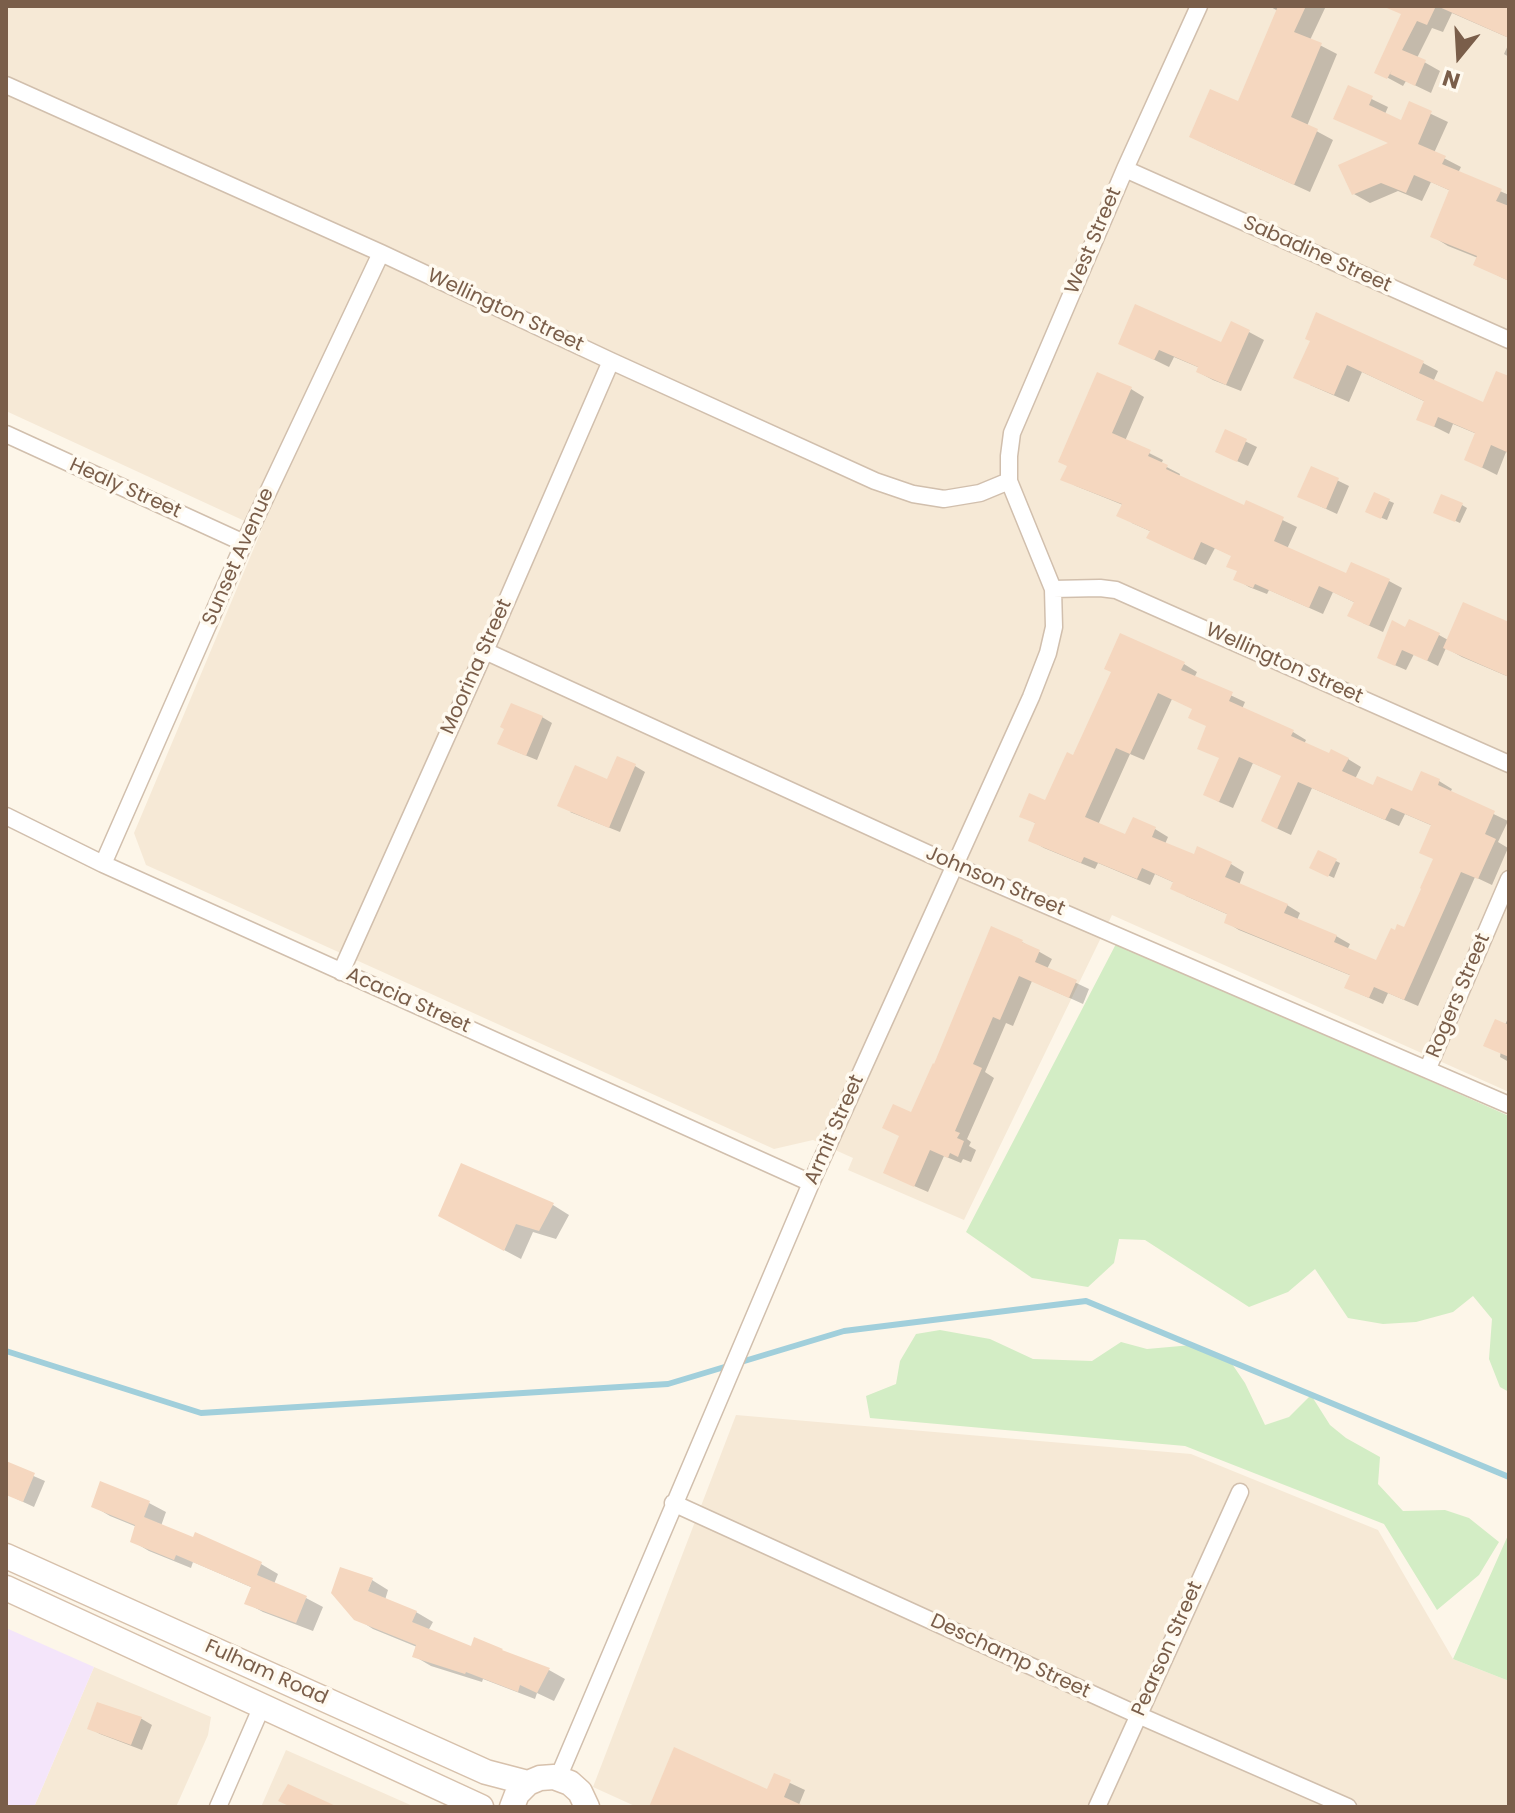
<!DOCTYPE html>
<style>
body{margin:0}
#map{position:relative;width:1515px;height:1813px;overflow:hidden;background:#fdf6e9;font-family:Poppins,sans-serif}
canvas{display:block}
.frame{position:absolute;inset:0;border:8px solid #7a5e4a;pointer-events:none}
.north{position:absolute;left:1419px;top:16px;width:80px;height:80px;-webkit-text-stroke:6px #fffaf0;paint-order:stroke;rotate:198deg;font-size:22px;font-weight:700;line-height:32px;text-align:center;color:#7a5e4a}
.north::after{content:'';display:block;margin:auto;width:28px;height:36px;background:#7a5e4a;clip-path:polygon(50% 0,100% 100%,50% 72%,0 100%)}
</style>
<div id="map">
<canvas width="1515" height="1813"></canvas>
<div class="frame"></div>
<div class="north">N</div>
</div>
<script>
const ctx = document.querySelector('canvas').getContext('2d');
ctx.lineJoin = 'round';
function paint(path, color) {
  ctx.fillStyle = color;
  ctx.fill(path, 'evenodd');
}
function poly(rows) {
  const path = new Path2D();
  for (const r of rows) {
    path.moveTo(r[0], r[1]);
    for (let i = 2; i < r.length; i += 2) path.lineTo(r[i], r[i + 1]);
  }
  return path;
}
function strokePath(path, color, width, dash) {
  ctx.strokeStyle = color;
  ctx.lineWidth = width;
  ctx.lineCap = dash ? 'butt' : 'round';
  ctx.setLineDash(dash || []);
  ctx.stroke(path);
}
function label(font, color, halo, rows, align = 'center') {
  ctx.font = font + ' Poppins,sans-serif';
  ctx.lineWidth = 7;
  ctx.setLineDash([]);
  ctx.textBaseline = 'middle';
  ctx.strokeStyle = halo;
  ctx.fillStyle = color;
  for (const [text, x, y, turn = 0] of rows) {
    ctx.save();
    ctx.translate(x, y);
    ctx.rotate((+turn || 0) * Math.PI / 180);
    ctx.textAlign = isNaN(turn) ? turn : align;
    if (halo) ctx.strokeText(text, 0, 0);
    ctx.fillText(text, 0, 0);
    ctx.restore();
  }
}
paint(poly([
 [6,6,1509,6,1509,1092,1112,915,964,1220,848,1170,853,1158,813,1140,774,1149,146,865,134,833,262,529,6,411],
 [736,1415,1191,1454,1378,1530,1453,1659,1509,1681,1509,1807,637,1807,593,1787],
 [94,1667,211,1717,208,1735,176,1807,34,1807],
 [286,1750,415,1807,261,1807]
]), '#f6e9d6');
paint(poly([
 [6,1628,94,1667,34,1807,6,1807]
]), '#f4e5fa');
paint(poly([
 [1117,942,1509,1116,1509,1392,1500,1387,1489,1359,1492,1319,1473,1296,1453,1312,1416,1322,1383,1324,1348,1318,1315,1269,1288,1292,1249,1307,1145,1240,1119,1239,1114,1263,1088,1287,1032,1278,966,1232],
 [940,1330,990,1339,1033,1359,1092,1361,1121,1342,1147,1349,1192,1345,1230,1361,1245,1383,1265,1425,1289,1417,1311,1395,1330,1425,1346,1438,1380,1457,1378,1484,1403,1511,1445,1510,1469,1518,1499,1542,1479,1575,1437,1610,1384,1524,1185,1446,870,1418,866,1396,896,1384,900,1361,916,1334],
 [1509,1533,1509,1681,1453,1659]
]), '#d3edc5');
paint(poly([
 [1269,6,1326,6,1310,40,1337,54,1307,126,1333,140,1310,192,1207,145,1239,104,1278,11],
 [1392,6,1509,6,1509,38,1452,13,1443,32,1432,28,1417,58,1440,71,1431,93,1406,81,1403,86,1377,72,1403,15],
 [1509,43,1509,57,1504,54],
 [1349,88,1388,107,1385,114,1402,122,1410,104,1448,122,1434,153,1461,167,1458,173,1509,195,1509,281,1475,264,1478,258,1448,246,1432,236,1451,191,1431,182,1422,201,1398,191,1370,203,1354,194,1391,144],
 [1317,314,1423,363,1438,371,1433,382,1484,405,1509,379,1509,453,1506,452,1497,475,1481,467,1477,434,1453,424,1449,434,1419,419,1426,402,1362,372,1349,402,1310,385,1312,340],
 [1249,332,1264,340,1241,391,1213,380,1198,372,1200,368,1174,357,1169,367,1120,343,1222,344],
 [1131,389,1144,397,1125,441,1163,460,1161,464,1180,474,1179,477,1245,507,1247,503,1297,527,1287,549,1347,576,1389,581,1402,588,1383,632,1363,623,1356,603,1333,592,1323,614,1269,590,1267,594,1249,587,1236,579,1239,572,1233,556,1215,548,1206,565,1162,545,1152,532,1132,523,1123,505,1076,486,1063,479],
 [1226,432,1257,447,1248,466,1228,457],
 [1312,468,1349,486,1337,514,1311,502],
 [1375,495,1394,503,1387,520,1372,514],
 [1462,505,1467,508,1460,523,1440,514],
 [1509,626,1509,677,1462,657,1446,648,1438,666,1414,654,1406,670,1390,663,1406,629,1439,635,1448,640],
 [1184,664,1197,672,1194,678,1245,702,1242,709,1293,732,1306,740,1304,744,1330,756,1348,759,1361,767,1355,779,1374,787,1413,794,1439,781,1452,789,1450,793,1508,821,1498,842,1508,848,1492,885,1475,877,1418,1006,1388,993,1383,1004,1360,994,1352,976,1239,930,1226,922,1229,915,1186,896,1175,883,1155,874,1150,885,1098,863,1095,869,1044,848,1030,840,1037,824,1022,816,1046,803,1074,758],
 [1172,699,1194,709,1208,727,1221,759,1206,794,1219,802,1233,808,1253,763,1283,776,1276,828,1291,835,1312,788,1399,826,1405,814,1433,826,1435,860,1405,930,1377,963,1347,950,1350,944,1336,936,1297,920,1300,913,1287,905,1239,885,1244,872,1231,864,1198,849,1195,857,1165,844,1168,837,1155,829,1126,836,1098,825,1130,754,1144,760],
 [542,717,552,723,537,760,510,749],
 [635,766,645,772,620,832,570,812,609,782],
 [1319,853,1340,863,1334,878,1312,868],
 [1022,942,1052,959,1047,969,1089,989,1083,1004,1032,981,1013,1026,1006,1023,985,1072,994,1078,967,1139,971,1142,969,1146,976,1150,971,1162,963,1159,961,1163,944,1156,928,1192,898,1179,912,1115],
 [1509,1016,1509,1062,1500,1057,1505,1025],
 [462,1165,553,1205,569,1215,556,1239,533,1232,521,1259,457,1225],
 [6,1464,45,1481,34,1507,6,1494],
 [101,1484,149,1503,166,1512,161,1526,194,1540,196,1534,261,1564,278,1574,274,1584,306,1598,323,1607,313,1631,263,1612,246,1603,253,1588,193,1562,191,1568,149,1551,132,1541,137,1527,110,1516,93,1506],
 [372,1580,388,1590,385,1600,416,1612,433,1622,428,1631,473,1649,549,1670,565,1679,554,1701,537,1693,535,1699,483,1679,482,1682,431,1666,414,1656,417,1647,373,1629,356,1618],
 [98,1704,142,1719,152,1725,142,1750,100,1734,89,1728],
 [775,1776,805,1790,798,1807,651,1807,768,1792]
]), '#0003');
strokePath(poly([
 [6,1351,201,1413,668,1384,844,1331,1086,1301,1509,1477]
]), '#a1cfdb', 6);
paint(poly([
 [1278,6,1306,6,1294,32,1322,43,1291,117,1318,129,1294,185,1189,137,1210,89,1238,101],
 [1382,6,1436,6,1427,25,1417,21,1402,50,1426,60,1415,86,1390,74,1392,70,1387,79,1374,73,1401,14],
 [1437,6,1509,6,1509,38],
 [1348,85,1373,96,1369,105,1401,120,1409,101,1432,111,1418,144,1446,156,1442,164,1502,189,1496,201,1509,206,1509,281,1473,265,1477,256,1430,237,1449,190,1414,175,1406,193,1381,183,1352,195,1338,165,1388,143,1333,119],
 [1135,304,1221,342,1231,321,1250,330,1226,385,1196,372,1198,367,1159,350,1154,360,1118,344],
 [1316,312,1424,361,1419,373,1483,402,1496,371,1509,376,1509,453,1491,445,1482,468,1464,460,1475,433,1438,417,1434,427,1416,420,1424,401,1347,365,1334,395,1293,378,1310,341,1305,339],
 [1097,372,1132,387,1112,433,1151,450,1148,456,1168,465,1166,469,1244,505,1246,500,1284,517,1274,541,1346,573,1351,562,1390,579,1369,626,1347,616,1354,602,1319,586,1309,608,1255,584,1253,588,1233,580,1237,571,1226,567,1231,556,1201,542,1193,560,1146,538,1150,531,1116,516,1122,504,1060,480,1067,466,1058,462],
 [1225,429,1247,439,1237,462,1215,452],
 [1311,466,1339,478,1326,509,1297,497],
 [1374,492,1390,499,1381,519,1365,512],
 [1441,494,1463,503,1455,522,1433,513],
 [1463,602,1509,622,1509,677,1443,648],
 [1409,619,1440,633,1427,661,1402,650,1395,666,1377,658,1392,620,1405,627],
 [1120,633,1185,662,1181,670,1233,692,1229,701,1294,730,1291,736,1329,753,1331,749,1349,758,1342,771,1373,785,1377,776,1412,791,1421,771,1440,779,1438,785,1495,811,1485,834,1496,839,1478,879,1461,872,1404,1000,1374,987,1369,998,1344,988,1350,975,1224,923,1227,914,1170,889,1173,882,1142,868,1137,879,1084,857,1081,863,1028,841,1035,823,1019,817,1029,793,1045,800,1067,752,1073,755,1111,672,1104,669],
 [1158,693,1192,709,1188,718,1206,726,1197,749,1219,758,1203,795,1219,802,1239,757,1281,776,1261,821,1277,829,1298,782,1385,820,1391,808,1431,825,1419,853,1433,859,1420,888,1421,889,1404,927,1397,924,1395,930,1391,928,1376,960,1334,942,1337,935,1284,913,1288,904,1225,877,1232,862,1197,846,1194,854,1152,837,1156,827,1133,817,1125,834,1085,817,1116,748,1130,754],
 [511,703,543,716,526,756,497,744,504,729,500,727],
 [617,756,636,764,609,828,557,806,575,765,607,779],
 [1318,850,1337,859,1328,877,1309,868],
 [991,926,1023,940,1022,942,1040,950,1035,962,1077,980,1069,998,1019,976,1000,1020,993,1017,973,1064,982,1068,955,1131,960,1133,957,1138,964,1141,958,1157,950,1153,948,1158,930,1150,914,1187,883,1173,899,1136,882,1128,893,1104,911,1112,933,1063,934,1064],
 [1495,1019,1509,1025,1509,1057,1483,1046],
 [461,1163,554,1203,539,1231,516,1224,504,1251,438,1216],
 [6,1461,35,1473,23,1502,6,1495],
 [100,1481,150,1501,144,1517,193,1537,195,1532,262,1562,257,1575,307,1596,296,1623,244,1604,251,1587,176,1555,174,1560,130,1542,135,1525,91,1507],
 [340,1567,373,1578,368,1591,417,1611,412,1622,471,1646,474,1637,503,1649,502,1650,550,1668,537,1693,520,1685,518,1692,466,1672,465,1674,412,1657,416,1645,354,1620,331,1593],
 [97,1702,142,1717,131,1745,87,1729],
 [674,1747,767,1789,774,1773,791,1780,784,1797,806,1807,649,1807],
 [288,1784,338,1807,291,1807,278,1801]
]), '#f5d7bf');
const street = poly([
 [6,85,381,253,611,361,875,481,913,494,944,499,980,493,1009,481],
 [1125,169,1509,340],
 [6,434,244,543],
 [1053,589,1100,588,1116,590,1509,764],
 [485,651,953,865,1509,1105],
 [6,816,103,864,811,1183],
 [103,864,244,543,381,253],
 [341,972,485,651,611,361],
 [1428,1068,1509,879],
 [673,1503,1138,1715,1348,1807],
 [558,1778,811,1183,1031,697,1048,653,1054,627,1053,589,1009,481,1009,456,1012,433,1125,169,1199,6],
 [218,1807,262,1706],
 [1097,1807,1240,1492]
]);
const secondary = poly([
 [6,1556,486,1772,528,1783],
 [6,1588,481,1807],
 [512,1807,517,1794,528,1783,540,1778,554,1777,570,1783,580,1792,587,1807]
]);
strokePath(street, '#d1bfad', 19);
strokePath(secondary, '#d7c1ac', 27);
strokePath(street, '#fff', 16);
strokePath(secondary, '#fff', 24);
label('20px', '#7a5e4a', '#fffaf0', [
 ["West Street",1094,241,-67],
 ["Sabadine Street",1317,255,24],
 ["Wellington Street",505,311,25],
 ["Healy Street",125,489,24],
 ["Sunset Avenue",239,557,-66],
 ["Wellington Street",1284,664,24],
 ["Moorina Street",477,667,-66],
 ["Johnson Street",995,882,23],
 ["Rogers Street",1459,996,-67],
 ["Acacia Street",408,1001,24],
 ["Armit Street",835,1130,-66],
 ["Pearson Street",1168,1649,-66],
 ["Deschamp Street",1010,1657,25],
 ["Fulham Road",266,1673,24]
]);
</script>
